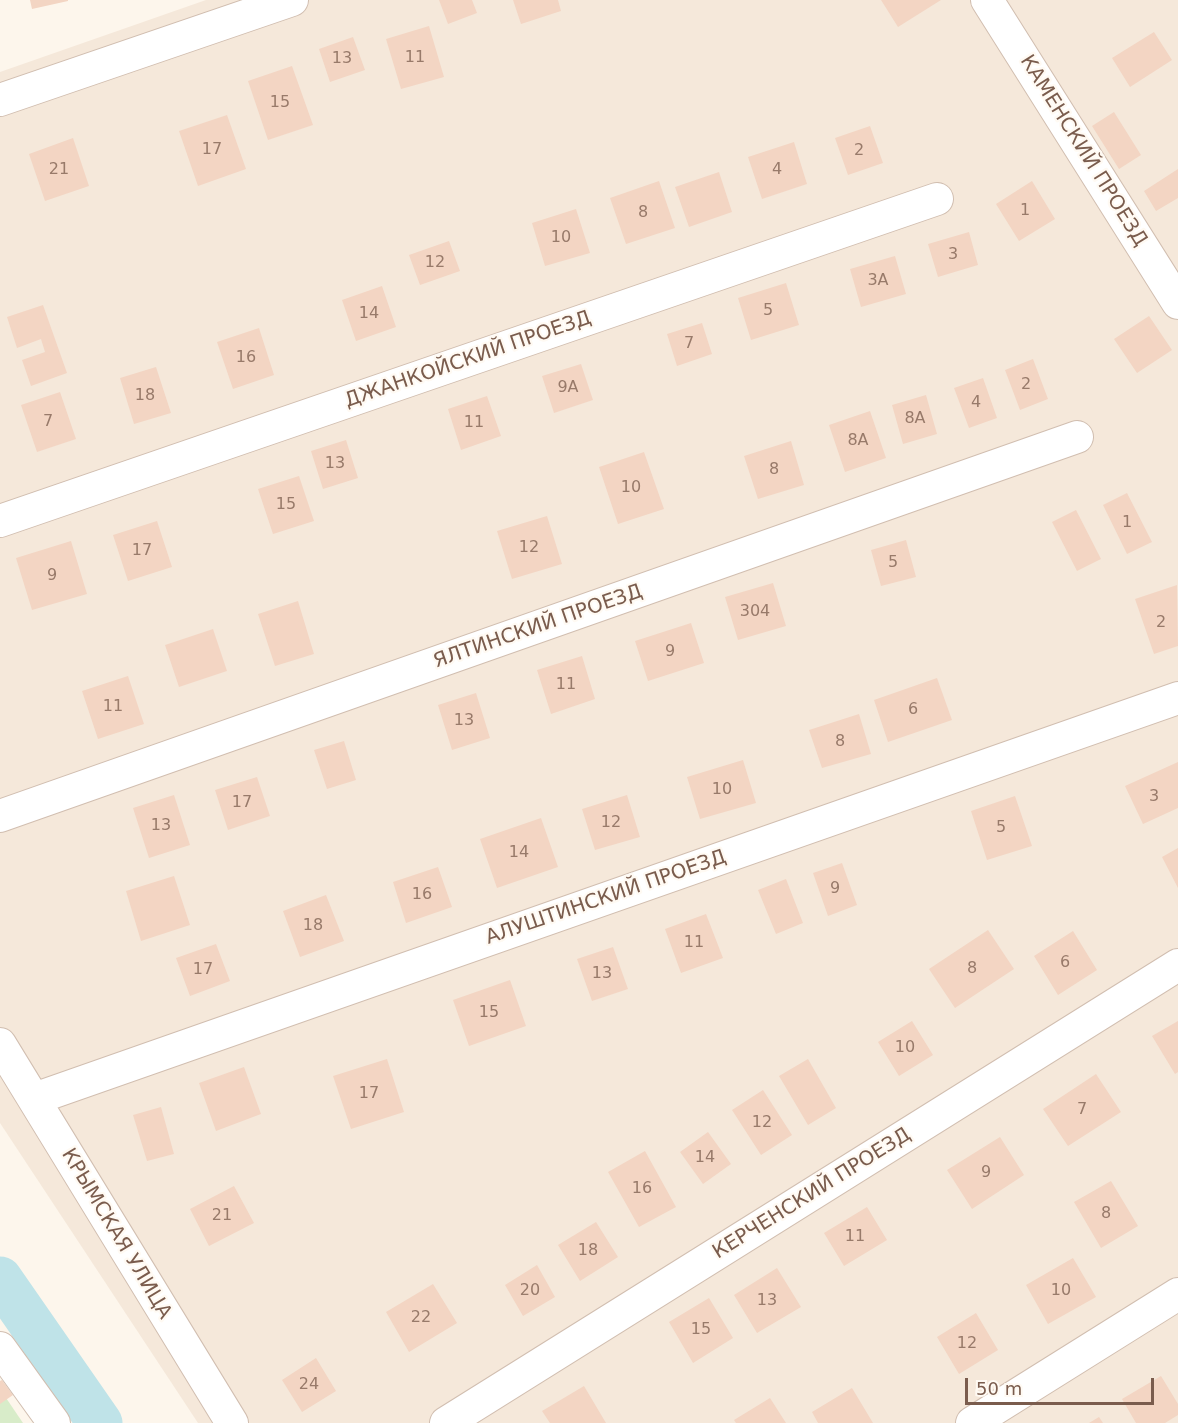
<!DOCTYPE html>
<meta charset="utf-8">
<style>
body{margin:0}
#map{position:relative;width:1178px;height:1423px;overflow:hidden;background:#fdf6ec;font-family:"DejaVu Sans",sans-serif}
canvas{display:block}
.scale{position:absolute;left:965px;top:1378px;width:189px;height:27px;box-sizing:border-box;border:3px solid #7a5c4d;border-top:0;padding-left:8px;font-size:18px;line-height:21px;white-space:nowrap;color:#7a5c4d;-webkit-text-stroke:4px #fffaf3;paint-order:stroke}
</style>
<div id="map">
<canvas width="1178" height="1423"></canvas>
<div class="scale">50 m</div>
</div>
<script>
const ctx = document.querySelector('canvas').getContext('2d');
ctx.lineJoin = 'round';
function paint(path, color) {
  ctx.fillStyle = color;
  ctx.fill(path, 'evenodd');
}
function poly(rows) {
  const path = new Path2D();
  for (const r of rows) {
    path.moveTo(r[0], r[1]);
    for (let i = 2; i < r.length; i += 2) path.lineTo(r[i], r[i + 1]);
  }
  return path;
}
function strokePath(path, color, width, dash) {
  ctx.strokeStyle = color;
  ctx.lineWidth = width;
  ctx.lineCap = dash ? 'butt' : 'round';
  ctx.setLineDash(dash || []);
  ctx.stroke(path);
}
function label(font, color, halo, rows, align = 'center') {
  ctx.font = font + ' "DejaVu Sans",sans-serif';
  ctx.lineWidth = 4.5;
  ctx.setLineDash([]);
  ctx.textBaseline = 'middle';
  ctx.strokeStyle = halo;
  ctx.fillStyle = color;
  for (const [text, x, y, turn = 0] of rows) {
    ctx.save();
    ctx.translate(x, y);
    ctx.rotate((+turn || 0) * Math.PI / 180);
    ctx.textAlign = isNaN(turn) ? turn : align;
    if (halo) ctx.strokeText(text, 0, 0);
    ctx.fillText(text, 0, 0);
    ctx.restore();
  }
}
paint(poly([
 [206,0,1178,0,1178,1423,198,1423,0,1123,0,72]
]), '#f5e8da');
paint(poly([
 [0,1389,23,1423,0,1423]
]), '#d8ecc9');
strokePath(poly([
 [0,1279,100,1423]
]), '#bfe3e8', 45);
paint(poly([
 [30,0,68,0,68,1,32,9],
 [439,0,472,0,477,13,448,24],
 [513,0,558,0,561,11,521,24],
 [881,0,941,0,898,27],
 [429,26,444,77,401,89,386,39],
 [1154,32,1172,60,1130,87,1112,58],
 [353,37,365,70,330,82,319,49],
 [292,66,313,125,268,140,248,81],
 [1114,112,1141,155,1119,169,1092,126],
 [227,115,246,169,198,186,179,131],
 [870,126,883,163,848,175,835,138],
 [73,138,89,186,45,201,29,154],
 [794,142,807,184,762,199,748,157],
 [1178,169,1178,198,1156,211,1144,191],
 [719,172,732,212,689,227,675,187],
 [659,181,675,228,626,244,610,198],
 [1032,181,1055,219,1019,241,996,204],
 [576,209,590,253,545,266,532,223],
 [969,232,978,265,938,277,928,244],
 [449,241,460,271,420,285,409,255],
 [895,256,906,294,861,307,850,269],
 [786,283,799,325,751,340,738,298],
 [382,286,396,327,356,341,342,300],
 [43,305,67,373,31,386,22,360,45,352,41,339,17,348,7,317],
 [1149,316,1172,350,1137,373,1114,339],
 [702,323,712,354,677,366,667,334],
 [259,328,274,375,233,389,217,342],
 [1033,359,1048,399,1020,410,1005,370],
 [581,364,593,400,554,413,542,376],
 [156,367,171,413,134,424,120,378],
 [983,378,997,418,969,428,954,388],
 [60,392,76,439,37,452,21,405],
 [926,395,937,434,903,444,892,405],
 [487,396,501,436,461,450,448,409],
 [870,411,886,458,845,472,829,425],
 [346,440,358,478,323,489,311,451],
 [791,441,804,485,758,499,744,456],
 [644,452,664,509,618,524,599,467],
 [299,476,314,521,273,534,258,489],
 [1127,493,1152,542,1127,554,1103,505],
 [1076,510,1101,559,1077,571,1052,522],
 [547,516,562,564,512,579,497,531],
 [157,521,172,567,128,581,113,535],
 [906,540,916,577,881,586,871,550],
 [71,541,87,594,32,610,16,558],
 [773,583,786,626,738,640,725,597],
 [1177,585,1178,646,1154,654,1135,599],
 [298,601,314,654,275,666,258,614],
 [691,623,704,663,648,681,635,641],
 [213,629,227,671,179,687,165,645],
 [582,656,595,699,551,714,537,670],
 [128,676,144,724,98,739,82,691],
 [937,678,952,720,888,742,874,700],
 [476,693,490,738,452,750,438,705],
 [859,714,871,754,822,768,809,730],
 [344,741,356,780,327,789,314,750],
 [743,760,756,803,700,819,687,777],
 [1178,762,1178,808,1143,824,1125,786],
 [257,777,270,816,228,830,215,790],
 [174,795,190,845,149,858,133,808],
 [627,795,640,837,595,850,582,809],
 [1015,796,1032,846,987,860,971,811],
 [541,818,558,867,497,888,480,839],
 [1178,848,1178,888,1162,857],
 [842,863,857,905,828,916,813,873],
 [438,867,452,907,406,923,393,882],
 [174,876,190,925,141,941,126,891],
 [786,879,803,923,776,934,758,890],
 [326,895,344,941,300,957,283,911],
 [706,914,723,958,681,973,665,929],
 [988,930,1014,969,955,1008,929,969],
 [1073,931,1097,970,1058,995,1034,956],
 [216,944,230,981,190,996,176,958],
 [613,947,628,989,592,1001,577,959],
 [510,980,526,1026,469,1046,453,1000],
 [912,1021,933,1055,899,1076,878,1042],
 [1178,1021,1178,1072,1175,1074,1152,1036],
 [387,1059,404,1112,351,1129,333,1076],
 [808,1059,836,1108,808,1125,779,1076],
 [244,1067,261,1114,216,1131,199,1083],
 [1096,1074,1121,1112,1068,1146,1043,1109],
 [763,1090,792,1135,761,1155,732,1110],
 [161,1107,174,1154,147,1161,133,1115],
 [708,1132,731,1164,703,1184,680,1152],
 [1000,1137,1024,1175,972,1209,947,1170],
 [645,1151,676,1207,639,1227,608,1172],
 [1111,1181,1138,1226,1101,1248,1074,1202],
 [234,1186,254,1223,209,1246,190,1209],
 [867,1207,887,1240,844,1266,824,1233],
 [596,1222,618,1257,580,1281,558,1245],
 [1073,1258,1096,1297,1048,1324,1026,1285],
 [537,1265,555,1297,523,1316,505,1285],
 [777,1268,801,1307,757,1333,734,1295],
 [433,1284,457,1323,409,1352,386,1312],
 [709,1298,733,1338,693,1363,669,1322],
 [976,1313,998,1350,959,1374,937,1337],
 [316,1358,336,1391,302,1412,282,1380],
 [1161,1376,1178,1404,1178,1415,1165,1423,1136,1423,1122,1399],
 [2,1380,13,1395,0,1404,0,1381],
 [584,1386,606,1423,550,1423,542,1411],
 [852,1388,873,1423,818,1423,812,1412],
 [770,1398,786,1423,736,1423,734,1420],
 [1099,1417,1103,1423,1089,1423]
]), '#f3d5c3');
const minor = poly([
 [987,0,1178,303],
 [0,100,292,0],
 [0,521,937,199],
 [0,816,1077,437],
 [0,1044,232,1423],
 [34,1099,1178,698],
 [0,1348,54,1423],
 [446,1423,1178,965],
 [972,1423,1178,1294]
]);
strokePath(minor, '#d1beb0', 34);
strokePath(minor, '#fff', 32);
label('16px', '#987a6a', null, [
 ["11",415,58],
 ["13",342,59],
 ["15",280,103],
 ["17",212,150],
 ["2",859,151],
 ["21",59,170],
 ["4",777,170],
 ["1",1025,211],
 ["8",643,213],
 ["10",561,238],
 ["3",953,255],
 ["12",435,263],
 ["3А",878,281],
 ["5",768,311],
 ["14",369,314],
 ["7",689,344],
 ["16",246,358],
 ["2",1026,385],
 ["9А",568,388],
 ["18",145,396],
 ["4",976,403],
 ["8А",915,419],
 ["7",48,422],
 ["11",474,423],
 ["8А",858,441],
 ["13",335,464],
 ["8",774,470],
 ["10",631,488],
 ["15",286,505],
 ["1",1127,523],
 ["12",529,548],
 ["17",142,551],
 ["5",893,563],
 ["9",52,576],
 ["304",755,612],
 ["2",1161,623],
 ["9",670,652],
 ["11",566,685],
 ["11",113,707],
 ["6",913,710],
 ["13",464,721],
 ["8",840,742],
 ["10",722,790],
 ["3",1154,797],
 ["17",242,803],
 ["12",611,823],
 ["13",161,826],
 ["5",1001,828],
 ["14",519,853],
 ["9",835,889],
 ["16",422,895],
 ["18",313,926],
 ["11",694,943],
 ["6",1065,963],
 ["8",972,969],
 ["17",203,970],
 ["13",602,974],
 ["15",489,1013],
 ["10",905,1048],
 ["17",369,1094],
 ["7",1082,1110],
 ["12",762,1123],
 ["14",705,1158],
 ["9",986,1173],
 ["16",642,1189],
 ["8",1106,1214],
 ["21",222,1216],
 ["11",855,1237],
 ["18",588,1251],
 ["20",530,1291],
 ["10",1061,1291],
 ["13",767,1301],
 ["22",421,1318],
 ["15",701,1330],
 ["12",967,1344],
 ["24",309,1385]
]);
label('20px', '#7a5c4d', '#fffaf3', [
 ["КАМЕНСКИЙ ПРОЕЗД",1083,151,58],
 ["ДЖАНКОЙСКИЙ ПРОЕЗД",468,360,-19],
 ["ЯЛТИНСКИЙ ПРОЕЗД",538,627,-19],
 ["АЛУШТИНСКИЙ ПРОЕЗД",606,898,-19],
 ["КЕРЧЕНСКИЙ ПРОЕЗД",812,1194,-32],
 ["КРЫМСКАЯ УЛИЦА",116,1234,59]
]);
</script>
